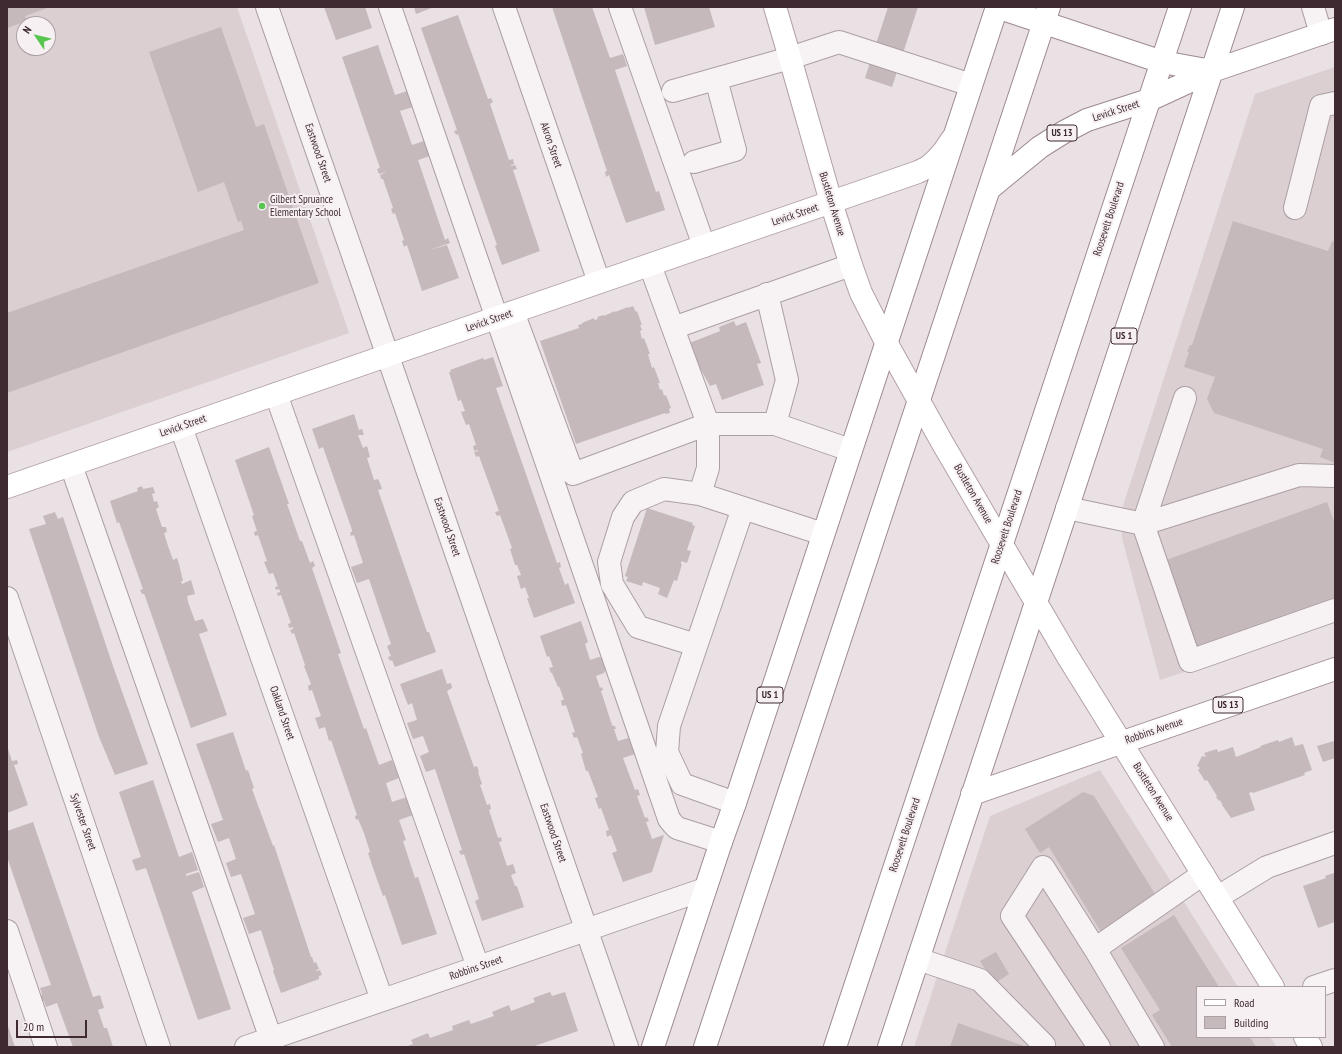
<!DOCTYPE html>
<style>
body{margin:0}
#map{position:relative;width:1342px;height:1054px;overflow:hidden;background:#e9e1e4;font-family:"PT Sans Narrow",sans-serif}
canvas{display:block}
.frame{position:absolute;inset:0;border:8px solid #3f2a31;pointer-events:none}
.legend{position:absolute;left:1196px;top:986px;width:130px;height:52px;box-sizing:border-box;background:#f6f0f2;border:1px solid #ada1a5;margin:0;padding:5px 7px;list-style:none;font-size:12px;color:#3f2a31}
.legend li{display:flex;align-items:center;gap:8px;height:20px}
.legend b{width:20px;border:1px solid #ada1a5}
.north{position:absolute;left:16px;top:16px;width:40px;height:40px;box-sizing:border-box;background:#f6f0f2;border:1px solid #ada1a5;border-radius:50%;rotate:305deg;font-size:11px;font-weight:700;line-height:16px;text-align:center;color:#3f2a31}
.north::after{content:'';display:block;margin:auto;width:14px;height:18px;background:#58c54e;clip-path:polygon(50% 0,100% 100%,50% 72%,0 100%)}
.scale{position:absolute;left:16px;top:1020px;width:71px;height:18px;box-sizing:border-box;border:2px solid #3f2a31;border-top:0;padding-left:5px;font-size:12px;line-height:14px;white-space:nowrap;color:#3f2a31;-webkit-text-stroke:3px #f6f0f2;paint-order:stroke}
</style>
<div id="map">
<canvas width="1342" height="1054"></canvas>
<div class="frame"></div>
<ul class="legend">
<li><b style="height:5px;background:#fff"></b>Road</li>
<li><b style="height:11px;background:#c5b9bc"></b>Building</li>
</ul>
<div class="north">N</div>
<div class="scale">20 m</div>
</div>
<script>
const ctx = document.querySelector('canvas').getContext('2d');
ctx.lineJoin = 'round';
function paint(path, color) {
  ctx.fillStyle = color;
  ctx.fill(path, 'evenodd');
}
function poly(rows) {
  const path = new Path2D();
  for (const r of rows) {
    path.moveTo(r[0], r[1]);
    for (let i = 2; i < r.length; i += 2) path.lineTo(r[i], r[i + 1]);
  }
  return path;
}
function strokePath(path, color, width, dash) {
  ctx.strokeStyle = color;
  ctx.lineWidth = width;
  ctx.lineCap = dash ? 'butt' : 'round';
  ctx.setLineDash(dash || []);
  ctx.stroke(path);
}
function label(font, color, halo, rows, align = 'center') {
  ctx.font = font + ' "PT Sans Narrow",sans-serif';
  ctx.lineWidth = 4;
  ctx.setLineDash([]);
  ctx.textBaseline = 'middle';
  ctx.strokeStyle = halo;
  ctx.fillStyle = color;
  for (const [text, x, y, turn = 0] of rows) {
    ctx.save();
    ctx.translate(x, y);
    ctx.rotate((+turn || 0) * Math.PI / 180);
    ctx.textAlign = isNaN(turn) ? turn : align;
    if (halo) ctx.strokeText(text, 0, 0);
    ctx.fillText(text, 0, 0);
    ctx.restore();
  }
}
paint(poly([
 [7,7,237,7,349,333,7,452],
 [24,24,48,24,48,48,24,48],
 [1335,67,1335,623,1160,680,1122,538,1122,509,1255,94],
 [1100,770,1238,987,1197,987,1197,1037,1270,1037,1277,1047,914,1047,990,816]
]), '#dbcfd2');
paint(poly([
 [7,7,50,7,25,16,27,21,7,28],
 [324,7,365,7,372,28,336,40],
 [414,7,434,7,416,14],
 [552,7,592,7,610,58,623,54,627,66,615,70,656,192,659,191,665,210,626,223,609,175,606,177,605,172,607,171],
 [644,7,709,7,715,27,655,45],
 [888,7,918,7,892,87,865,78],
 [458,15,488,99,491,98,493,102,490,104,509,160,513,159,514,164,511,165,511,166,515,165,517,169,513,170,540,251,502,265,495,246,497,245,458,134,456,135,454,131,457,130,421,28],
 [221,27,256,127,264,124,319,283,7,393,7,313,244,230,241,221,238,222,224,182,198,192,149,52],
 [378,45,395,95,407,91,409,95,411,96,413,107,400,111,412,145,427,140,433,155,418,160,445,240,448,238,450,243,429,250,447,245,459,278,422,291,407,245,404,247,402,241,404,240,395,213,393,214,391,209,393,208,383,179,381,179,380,175,386,172,379,174,377,169,380,168,342,57],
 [1233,221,1328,251,1332,241,1335,242,1335,463,1320,457,1323,449,1214,413,1207,399,1215,377,1184,367,1189,352,1187,352,1190,345,1192,345],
 [633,306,636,312,637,311,642,325,640,325,642,330,640,331,642,339,644,338,650,354,648,354,652,368,654,367,660,383,658,383,660,390,662,389,664,396,666,395,671,408,669,409,670,413,665,414,665,413,576,444,540,341,579,328,578,325,582,324,582,323,594,318,594,320,598,319,597,317,604,315,604,316,615,311,615,312,628,307,628,308],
 [734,321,736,326,746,322,761,363,757,364,764,385,722,400,716,384,710,386,701,370,697,371,687,344,720,331,719,327],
 [493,357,503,386,496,388,557,563,560,562,561,567,559,568,565,585,568,583,575,603,534,618,527,598,529,598,525,587,521,589,517,576,521,575,517,565,515,565,510,549,512,548,500,515,497,516,495,512,499,511,479,456,476,457,474,452,478,451,478,450,474,451,473,446,476,445,469,424,466,425,461,412,465,411,461,400,458,401,449,372,451,372,450,370,483,358,484,360],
 [354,414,359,430,362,429,364,435,358,435,363,448,367,446,370,457,367,458,374,480,378,479,380,483,382,489,378,490,427,632,429,632,436,652,395,667,392,660,390,661,388,657,391,656,387,646,391,644,369,579,357,583,351,567,363,563,354,535,351,536,350,532,352,532,352,530,323,447,319,449,312,429],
 [269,447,289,504,287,504,300,541,302,541,310,563,313,561,315,566,312,568,341,653,338,654,364,729,366,728,379,765,392,760,399,778,386,783,392,802,407,797,413,815,399,820,406,840,403,841,415,878,418,877,437,934,402,945,385,895,383,896,374,871,368,853,370,852,364,833,358,819,356,820,355,816,357,815,331,740,329,741,325,727,319,729,317,723,315,718,321,716,312,690,309,691,308,686,311,684,304,666,305,665,294,633,292,634,290,630,293,629,293,627,289,628,288,624,291,623,281,595,278,596,277,593,280,592,280,591,279,589,276,590,275,587,278,586,273,573,269,574,264,562,267,561,258,535,255,536,254,532,257,531,252,516,254,515,235,460],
 [142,486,143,489,153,487,155,493,152,494,154,502,157,501,159,507,156,509,162,527,166,527,167,532,164,533,168,546,173,560,177,558,179,564,183,581,181,581,182,584,191,580,195,594,187,596,188,602,195,621,203,619,208,631,199,634,227,715,191,728,145,596,144,594,142,594,140,590,143,589,119,522,117,523,110,501,138,491,137,488],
 [1327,502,1335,524,1335,601,1198,650,1166,560],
 [647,508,693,523,692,525,695,526,687,550,691,551,687,563,681,561,681,564,682,564,677,581,674,580,667,598,658,594,660,588,643,582,642,586,626,581,628,577,625,576],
 [55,512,58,519,63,517,114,669,148,764,115,775,99,737,29,529,46,524,43,516],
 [581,621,588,642,585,644,590,660,599,657,602,658,606,669,604,673,596,676,600,688,602,687,603,690,601,691,612,725,613,726,615,726,616,729,614,729,618,741,632,737,638,753,623,758,635,790,638,789,640,795,637,796,645,818,647,817,649,821,646,822,652,839,664,835,652,872,623,882,612,853,617,851,611,835,607,837,606,831,609,830,601,808,599,809,597,804,605,802,597,804,595,798,598,797,588,771,586,771,581,754,583,753,577,737,574,738,572,733,575,732,566,705,562,706,561,700,564,700,559,686,558,687,552,673,551,673,549,668,553,667,549,656,547,657,540,636],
 [442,669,447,684,451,683,452,688,447,691,474,767,477,766,479,772,478,772,482,784,480,785,487,805,490,804,491,809,489,810,498,838,501,837,502,841,499,842,507,866,513,864,516,873,511,875,515,886,517,886,524,907,482,921,475,901,479,899,464,854,461,855,459,851,462,850,435,769,426,772,420,756,429,752,423,736,413,739,407,723,417,720,412,703,408,705,400,684],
 [233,732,246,771,248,770,254,788,252,789,273,846,274,845,311,957,312,957,314,963,316,962,319,969,316,970,317,971,320,970,322,975,319,976,319,979,281,993,273,971,274,970,261,930,249,934,243,918,255,914,241,874,231,877,226,863,236,859,229,838,218,842,211,824,223,820,196,744],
 [1292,737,1295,746,1303,744,1312,770,1304,773,1305,775,1253,793,1252,792,1249,793,1255,810,1231,818,1222,805,1222,804,1220,800,1219,801,1216,797,1217,796,1207,780,1205,781,1198,770,1200,768,1197,766,1202,756,1206,757,1204,753,1217,749,1218,752,1233,747,1236,757,1261,747,1260,746,1278,740,1279,742],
 [1334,741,1335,744,1335,758,1323,762,1317,746],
 [7,746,12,761,17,760,18,764,14,765,28,805,7,813],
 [153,780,179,857,192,852,198,870,186,874,186,876,199,872,204,887,192,892,231,1009,198,1020,146,868,136,871,132,860,141,857,119,792],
 [1083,792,1094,796,1157,897,1101,932,1049,847,1040,853,1025,829],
 [33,822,93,997,100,995,104,1008,98,1010,104,1028,107,1028,113,1047,73,1047,57,1003,46,1007,44,1001,41,1000,40,997,42,994,40,988,51,985,7,857,7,831],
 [1334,873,1335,876,1335,922,1318,928,1303,886,1326,878,1325,876],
 [1174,915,1219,987,1197,987,1197,1037,1250,1037,1256,1047,1172,1047,1152,1015,1160,1010,1121,948],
 [996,952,1009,974,994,984,980,961],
 [550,992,552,996,565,992,578,1031,532,1047,405,1047,413,1044,411,1040,428,1033,430,1038,453,1030,452,1026,469,1020,471,1024,494,1016,492,1012,509,1005,511,1011,535,1002,533,998],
 [7,1023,15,1047,7,1047],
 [958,1023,1027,1047,950,1047]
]), '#c5b9bc');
const minor = poly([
 [267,7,627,1047],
 [390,7,669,819,673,824,677,828,721,842],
 [504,7,599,282],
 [620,7,704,246],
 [1313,7,1321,34],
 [673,91,790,58,839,42,971,85],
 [694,162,735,150,716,79],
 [1295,208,1321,106,1335,103],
 [650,265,708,424,708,468,700,494,823,534],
 [767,294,787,380,775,424,850,450],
 [513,312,573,474,708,424,775,424],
 [673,328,851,265],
 [276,394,478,967],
 [1185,398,1143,524,1190,661,1335,610],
 [181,427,382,1000],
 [71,465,271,1039],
 [1067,508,1143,524,1299,475,1335,476],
 [7,598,159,1047],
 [696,645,638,627,612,584,609,562,623,517,633,502,664,489,700,494],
 [735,803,682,784,667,752,669,726,743,508],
 [1218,897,1267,867,1335,843],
 [7,931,46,1047],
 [1095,949,1203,874],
 [918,959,980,980,1044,1045,1043,1047],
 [1314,987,1335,980],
 [246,1047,705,889],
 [1099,1047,1012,916,1043,867,1095,949,1153,1047]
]);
const major = poly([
 [775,7,790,58,831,202,851,265,861,293,886,342,943,444,1068,657,1273,987],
 [7,487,918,172,928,167,936,160,944,151,952,139],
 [1305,1037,1311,1047]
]);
const highway = poly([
 [997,7,1162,62,1212,71],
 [989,189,1040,147,1064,132,1087,120,1149,100,1212,71,1335,29],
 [972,794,1335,669],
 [653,1047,721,842,735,803,997,7],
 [705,1047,1049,7],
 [835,1047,1180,7],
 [889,1047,1233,7]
]);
strokePath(minor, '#ac9fa4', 24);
strokePath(major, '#b4a1a7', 24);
strokePath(highway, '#9e8990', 24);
strokePath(minor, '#f7f3f5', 22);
strokePath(major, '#fff', 22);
strokePath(highway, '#fff', 22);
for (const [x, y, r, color] of [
 [262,206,4,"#58c54e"]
]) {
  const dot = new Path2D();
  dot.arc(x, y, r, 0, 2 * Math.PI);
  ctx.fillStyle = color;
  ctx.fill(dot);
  strokePath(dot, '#f6f0f2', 1.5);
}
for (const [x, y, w] of [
 [1062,133,30],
 [1124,336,26],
 [770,695,26],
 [1228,705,30]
]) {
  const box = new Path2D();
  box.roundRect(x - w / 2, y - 8, w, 16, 3);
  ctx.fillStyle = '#f6f0f2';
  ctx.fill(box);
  strokePath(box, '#3f2a31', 1);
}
label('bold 10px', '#3f2a31', null, [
 ["US 13",1062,133],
 ["US 1",1124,336],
 ["US 1",770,695],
 ["US 13",1228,705]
]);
label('11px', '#3f2a31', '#f6f0f2', [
 ["Levick Street",1116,111,-18],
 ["Akron Street",551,145,71],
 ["Eastwood Street",318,153,71],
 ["Bustleton Avenue",832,204,73],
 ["Levick Street",795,215,-19],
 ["Roosevelt Boulevard",1109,219,-72],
 ["Levick Street",489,321,-19],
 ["Levick Street",183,426,-19],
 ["Bustleton Avenue",973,494,60],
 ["Eastwood Street",447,527,71],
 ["Roosevelt Boulevard",1007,527,-72],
 ["Oakland Street",282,713,71],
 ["Robbins Avenue",1154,731,-19],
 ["Bustleton Avenue",1153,792,58],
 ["Sylvester Street",83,822,71],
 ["Eastwood Street",553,833,71],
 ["Roosevelt Boulevard",905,835,-72],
 ["Robbins Street",476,968,-19]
]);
label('11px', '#3f2a31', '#f6f0f2', [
 ["Gilbert Spruance",270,200],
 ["Elementary School",270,213]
], 'left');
</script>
